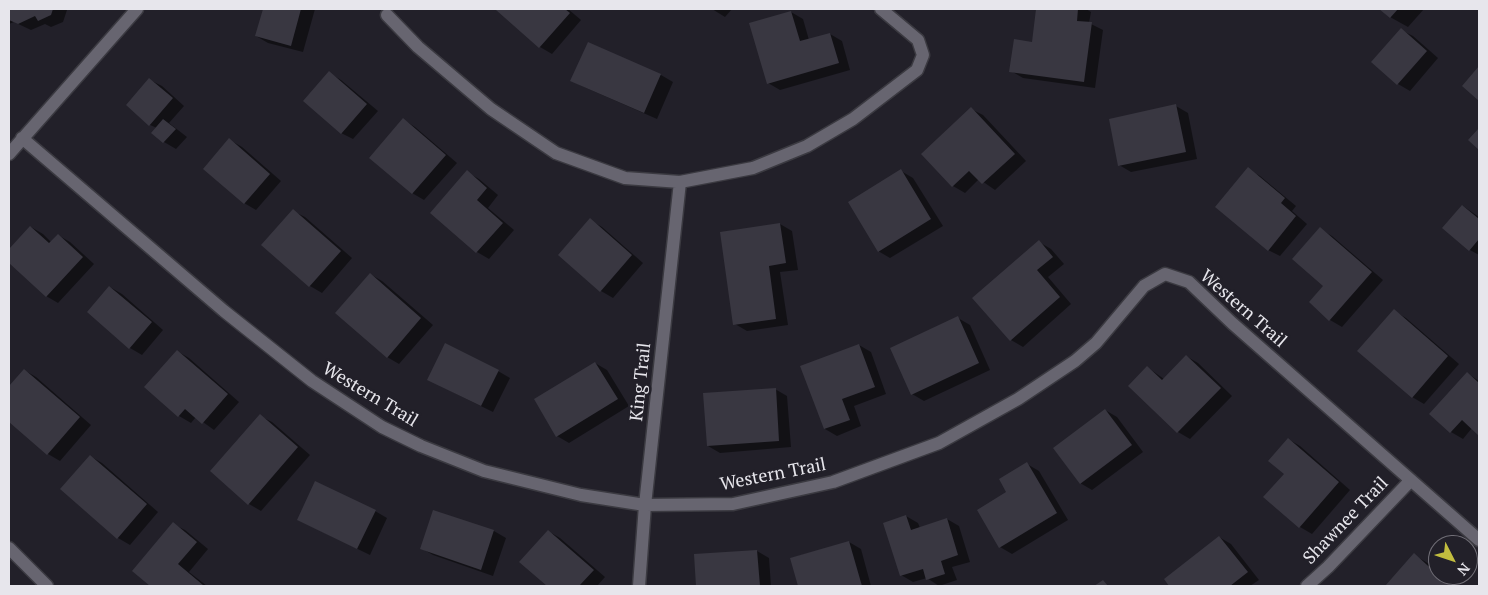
<!DOCTYPE html>
<style>
body{margin:0}
#map{position:relative;width:1488px;height:595px;overflow:hidden;background:#222029;font-family:"PT Serif",serif}
canvas{display:block}
.frame{position:absolute;inset:0;border:10px solid #e7e6ec;pointer-events:none}
.north{position:absolute;left:1428px;top:535px;width:50px;height:50px;box-sizing:border-box;background:#222029;border:1px solid #716f77;border-radius:50%;rotate:131deg;font-size:14px;font-weight:700;line-height:20px;text-align:center;color:#e7e6ec}
.north::after{content:'';display:block;margin:auto;width:18px;height:22px;background:#c2bd3f;clip-path:polygon(50% 0,100% 100%,50% 72%,0 100%)}
</style>
<div id="map">
<canvas width="1488" height="595"></canvas>
<div class="frame"></div>
<div class="north">N</div>
</div>
<script>
const ctx = document.querySelector('canvas').getContext('2d');
ctx.lineJoin = 'round';
function paint(path, color) {
  ctx.fillStyle = color;
  ctx.fill(path, 'evenodd');
}
function poly(rows) {
  const path = new Path2D();
  for (const r of rows) {
    path.moveTo(r[0], r[1]);
    for (let i = 2; i < r.length; i += 2) path.lineTo(r[i], r[i + 1]);
  }
  return path;
}
function strokePath(path, color, width, dash) {
  ctx.strokeStyle = color;
  ctx.lineWidth = width;
  ctx.lineCap = dash ? 'butt' : 'round';
  ctx.setLineDash(dash || []);
  ctx.stroke(path);
}
function label(font, color, halo, rows, align = 'center') {
  ctx.font = font + ' "PT Serif",serif';
  ctx.lineWidth = 5;
  ctx.setLineDash([]);
  ctx.textBaseline = 'middle';
  ctx.strokeStyle = halo;
  ctx.fillStyle = color;
  for (const [text, x, y, turn = 0] of rows) {
    ctx.save();
    ctx.translate(x, y);
    ctx.rotate((+turn || 0) * Math.PI / 180);
    ctx.textAlign = isNaN(turn) ? turn : align;
    if (halo) ctx.strokeText(text, 0, 0);
    ctx.fillText(text, 0, 0);
    ctx.restore();
  }
}
paint(poly([
 [9,9,66,9,67,10,63,22,51,27,45,24,31,30,14,22,9,24],
 [264,9,315,9,303,52,268,43,256,36],
 [499,9,568,9,581,20,552,54,540,47,498,10],
 [712,9,732,9,725,17],
 [1038,9,1086,9,1091,12,1089,23,1103,30,1095,88,1023,78,1011,71,1033,43],
 [1381,9,1424,9,1408,27,1390,17],
 [791,12,803,19,809,40,830,34,842,41,850,70,780,90,768,83],
 [1401,30,1413,36,1438,58,1410,91,1398,84,1373,62],
 [588,44,661,75,673,82,657,119,584,87,572,81],
 [329,73,341,80,378,111,353,139,341,133],
 [150,80,162,86,184,106,169,123,187,137,176,149,164,142,153,133,157,128,150,125],
 [1176,106,1188,113,1197,159,1131,172,1119,165],
 [971,109,983,115,1026,161,995,190,979,179,965,193,953,186],
 [404,120,415,127,457,163,424,200,412,193],
 [230,140,242,147,281,181,256,210,244,203],
 [1248,169,1260,176,1296,206,1292,211,1307,224,1280,256,1268,250],
 [901,171,913,178,943,226,890,258,878,251],
 [467,172,479,179,498,195,488,208,514,230,489,259,477,252,432,213],
 [1463,206,1479,217,1479,255,1470,250,1444,228],
 [293,211,305,217,352,258,322,293,310,286],
 [590,220,602,227,643,263,613,298,601,291],
 [780,224,792,231,798,270,780,272,788,325,747,331,735,324],
 [31,227,43,234,51,242,58,235,70,242,94,264,58,303,46,296,9,261,9,251],
 [1320,229,1332,236,1383,280,1342,327,1330,320,1325,285],
 [1039,242,1051,249,1064,264,1048,277,1071,304,1023,347,1011,340],
 [370,274,382,281,433,325,399,364,387,357],
 [110,287,122,294,163,330,142,355,130,348],
 [1394,311,1406,318,1459,364,1424,404,1412,397],
 [958,318,970,325,990,370,924,401,912,394],
 [859,345,871,352,886,394,854,406,861,426,837,436,825,429,802,367],
 [177,351,189,358,239,402,214,430,196,417,191,423,179,416,146,387],
 [1186,356,1198,363,1232,396,1190,439,1178,432,1130,386,1147,367,1164,379],
 [595,363,607,370,629,406,569,443,557,436],
 [24,370,36,377,91,425,60,461,48,454,9,421,9,388],
 [498,371,510,378,493,412,440,386],
 [1467,373,1479,381,1479,434,1472,428,1463,439,1451,432],
 [775,389,787,396,791,447,720,453,708,446],
 [1105,410,1117,417,1143,452,1092,490,1080,483],
 [260,416,272,422,310,455,261,511,249,504,212,471],
 [1288,439,1300,446,1350,490,1312,534,1300,527,1265,497,1285,474],
 [90,456,102,463,158,512,130,545,118,538],
 [1027,464,1039,471,1068,520,1012,554,1000,547],
 [375,511,387,518,370,555,298,520],
 [434,512,494,531,506,538,493,576,433,555,421,548],
 [906,516,918,523,920,528,947,519,959,526,970,562,952,567,957,580,939,586,927,578,913,582,901,575],
 [173,524,185,530,208,549,189,572,207,586,152,586,134,571],
 [548,531,560,538,605,577,597,586,549,586,521,562],
 [1219,537,1231,544,1259,580,1250,586,1171,586,1165,579],
 [849,542,861,549,871,586,799,586,791,558],
 [757,551,769,558,771,586,698,586,696,555],
 [1414,555,1426,562,1438,572,1438,575,1441,575,1454,586,1387,586]
]), '#0007');
paint(poly([
 [9,9,53,9,51,15,38,21,35,16,18,24,9,20],
 [263,9,301,9,291,46,255,36],
 [498,9,565,9,570,13,539,48,496,10],
 [1036,9,1078,9,1077,21,1092,22,1084,82,1009,72,1014,39,1032,42],
 [1379,9,1398,9,1390,18],
 [791,11,800,41,830,33,839,63,767,84,749,23],
 [1401,28,1427,51,1397,85,1371,62],
 [588,42,661,74,644,113,570,81],
 [1479,66,1479,101,1462,86],
 [329,71,367,104,341,134,303,101],
 [149,78,173,98,149,126,126,105],
 [1176,104,1186,152,1118,166,1109,119],
 [971,107,1015,154,982,184,969,171,952,187,921,154],
 [403,118,446,155,412,194,369,158],
 [163,119,176,129,163,143,151,133],
 [1479,128,1479,150,1468,140],
 [229,138,270,174,244,204,203,169],
 [1248,167,1285,198,1281,203,1296,216,1268,251,1215,207],
 [901,169,931,219,878,252,848,202],
 [467,170,487,188,477,200,503,223,476,253,430,213],
 [1462,205,1479,219,1479,239,1469,251,1442,228],
 [293,209,341,251,309,287,261,245],
 [590,218,632,255,600,292,558,255],
 [780,223,786,263,769,266,776,319,733,325,720,232],
 [30,226,49,243,58,234,83,257,46,297,9,263,9,249],
 [1320,227,1372,272,1329,321,1309,302,1323,286,1292,259],
 [1039,240,1053,257,1037,270,1060,297,1010,341,972,298],
 [370,273,421,318,387,358,335,313],
 [109,286,152,322,129,349,87,312],
 [1394,309,1448,356,1412,398,1357,351],
 [958,316,979,363,911,395,890,348],
 [445,343,499,370,481,406,427,380],
 [859,344,875,387,842,399,850,420,824,429,800,366],
 [177,350,228,394,202,424,185,409,178,417,144,387],
 [1186,355,1221,388,1177,433,1128,386,1147,366,1162,380],
 [595,362,618,399,556,437,534,399],
 [24,369,80,417,47,455,9,422,9,386],
 [1467,372,1479,383,1479,436,1462,420,1450,433,1429,414],
 [776,388,779,441,707,446,703,393],
 [1105,409,1132,445,1080,484,1053,448],
 [260,414,298,447,248,505,210,471],
 [1288,438,1339,482,1299,528,1263,497,1284,474,1268,461],
 [90,455,147,504,117,539,60,489],
 [1027,462,1057,513,999,548,977,510,1006,492,999,479],
 [315,481,376,510,357,549,297,520],
 [433,510,494,530,481,570,420,549],
 [906,515,911,530,947,518,958,555,941,561,945,574,926,580,923,569,900,576,883,523],
 [173,522,197,542,178,564,203,585,202,586,150,586,132,571],
 [548,530,594,570,579,586,547,586,519,562],
 [1219,536,1248,572,1230,586,1169,586,1164,579],
 [849,541,862,586,798,586,790,558],
 [757,550,760,586,696,586,694,554],
 [1414,553,1438,575,1452,586,1385,586],
 [1103,580,1108,586,1094,586]
]), '#393741');
const minor = poly([
 [387,15,418,47,491,109,556,153,625,178,680,182,753,168,807,146,853,119,917,70,923,55,918,40,881,9],
 [22,138,224,311,312,381,382,427,421,446,484,471,581,495,645,505,733,504,833,482,939,443,1018,399,1075,361,1096,343,1144,286,1165,274,1189,282,1232,323,1479,540],
 [9,154,137,9],
 [9,548,47,586],
 [639,586,645,505,680,182],
 [1307,586,1328,567,1411,480]
]);
strokePath(minor, '#3b3a41', 15);
strokePath(minor, '#676570', 12);
label('18px', '#e7e6ec', '#222029', [
 ["Western Trail",1243,309,41],
 ["King Trail",641,382,-84],
 ["Western Trail",370,395,31],
 ["Western Trail",773,475,-11],
 ["Shawnee Trail",1346,521,-46]
]);
</script>
